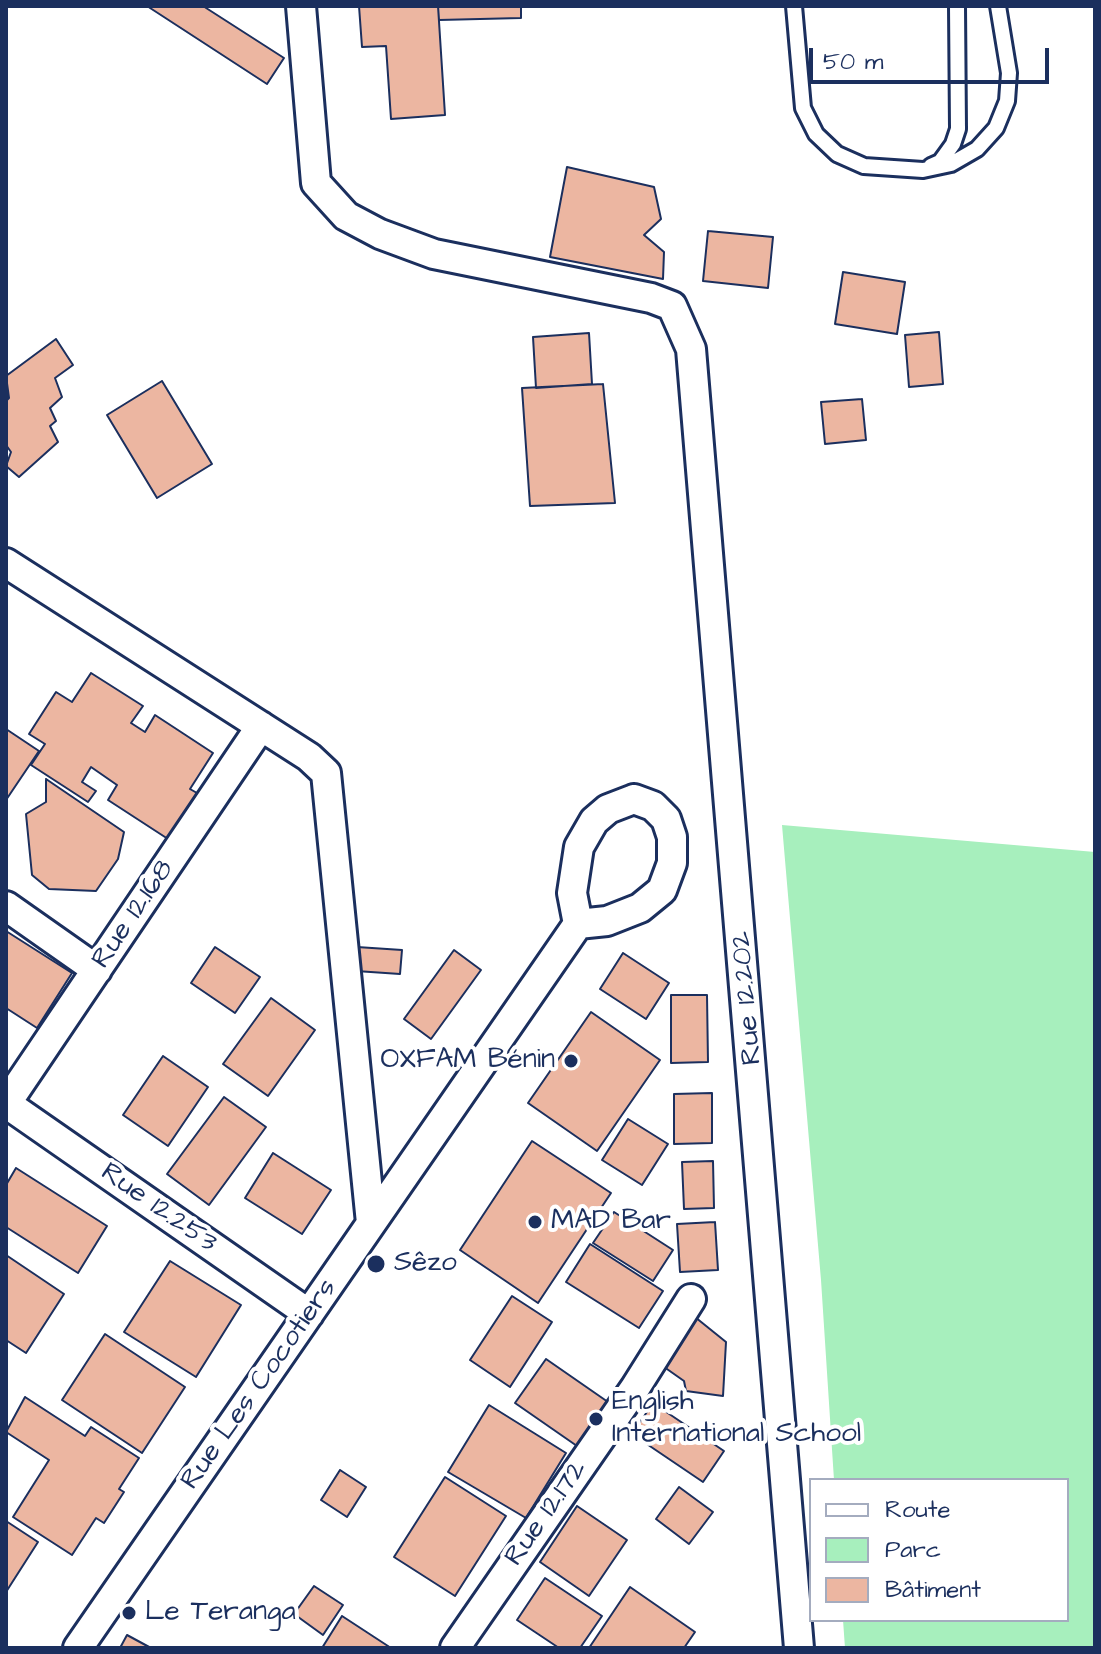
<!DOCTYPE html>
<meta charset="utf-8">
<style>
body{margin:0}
#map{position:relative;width:1101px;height:1654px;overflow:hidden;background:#fff;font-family:"Architects Daughter",sans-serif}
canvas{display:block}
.frame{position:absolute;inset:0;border:8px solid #1b2f5e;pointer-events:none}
.legend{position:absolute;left:809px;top:1478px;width:260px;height:144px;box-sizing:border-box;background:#fff;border:2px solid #a4acbf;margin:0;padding:10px 14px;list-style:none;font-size:24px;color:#1b2f5e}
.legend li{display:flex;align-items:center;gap:16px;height:40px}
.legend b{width:40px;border:2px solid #a4acbf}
.scale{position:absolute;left:809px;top:48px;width:240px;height:36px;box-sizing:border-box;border:4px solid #1b2f5e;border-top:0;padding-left:10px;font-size:24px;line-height:28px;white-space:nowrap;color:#1b2f5e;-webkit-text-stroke:6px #fff;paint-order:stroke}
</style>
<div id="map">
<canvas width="1101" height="1654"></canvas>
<div class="frame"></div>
<ul class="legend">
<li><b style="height:10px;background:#fff"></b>Route</li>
<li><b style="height:22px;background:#a7efbd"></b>Parc</li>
<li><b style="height:22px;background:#ecb6a1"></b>Bâtiment</li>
</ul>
<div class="scale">50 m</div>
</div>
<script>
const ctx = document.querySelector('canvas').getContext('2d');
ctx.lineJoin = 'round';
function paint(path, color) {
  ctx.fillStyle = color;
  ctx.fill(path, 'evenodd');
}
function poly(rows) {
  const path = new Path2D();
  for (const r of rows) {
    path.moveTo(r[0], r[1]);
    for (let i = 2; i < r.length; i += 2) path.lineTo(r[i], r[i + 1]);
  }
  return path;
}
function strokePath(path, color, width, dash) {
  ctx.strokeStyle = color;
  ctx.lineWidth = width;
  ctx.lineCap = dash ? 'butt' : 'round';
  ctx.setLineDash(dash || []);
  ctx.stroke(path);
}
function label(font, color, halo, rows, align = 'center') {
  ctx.font = font + ' "Architects Daughter",sans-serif';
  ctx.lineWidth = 8;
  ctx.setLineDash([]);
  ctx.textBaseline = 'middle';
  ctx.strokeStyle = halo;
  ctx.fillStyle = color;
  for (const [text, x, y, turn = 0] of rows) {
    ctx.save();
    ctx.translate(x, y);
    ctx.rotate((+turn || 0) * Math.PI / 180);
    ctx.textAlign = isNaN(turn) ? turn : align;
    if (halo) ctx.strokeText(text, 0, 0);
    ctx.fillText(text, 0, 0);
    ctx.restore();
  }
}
paint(poly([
 [782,825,1095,852,1095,1648,845,1648,843,1620,1067,1620,1067,1480,834,1480,821,1280]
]), '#a7efbd');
const building = poly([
 [147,6,203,6,284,58,267,84,147,6],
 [359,6,438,6,445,115,391,119,386,46,362,47,359,6],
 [438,6,521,6,521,18,439,20,438,6],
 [567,167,654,187,661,219,644,235,664,252,663,279,550,257,567,167],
 [708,231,773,237,768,288,703,281,708,231],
 [843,272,905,282,897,334,835,324,843,272],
 [939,332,943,384,909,387,905,335,939,332],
 [589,333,592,384,536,388,533,337,589,333],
 [56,339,73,365,55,378,62,397,50,408,56,421,50,426,58,442,19,477,6,466,11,452,6,445,6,401,9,398,6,376,56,339],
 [162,381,212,464,157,498,107,415,162,381],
 [603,384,615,503,530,506,522,388,603,384],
 [862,399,866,440,825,444,821,402,862,399],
 [91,673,143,706,131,723,145,732,155,715,213,753,190,789,197,793,168,839,108,800,117,785,91,767,82,782,96,791,88,802,31,765,45,744,29,734,56,692,72,702,91,673],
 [6,729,39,751,6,800,6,729],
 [46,779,124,832,118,859,96,891,49,889,32,875,26,814,46,802,46,779],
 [6,931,72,973,37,1028,6,1008,6,931],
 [215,947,260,977,235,1013,191,983,215,947],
 [357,947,402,950,400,974,356,971,357,947],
 [454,950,481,970,431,1039,404,1019,454,950],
 [623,953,669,983,646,1019,600,989,623,953],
 [671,995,707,995,708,1062,671,1063,671,995],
 [271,998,315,1030,268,1096,223,1064,271,998],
 [591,1012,660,1060,597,1151,528,1103,591,1012],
 [163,1056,208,1087,168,1146,123,1115,163,1056],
 [712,1093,712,1143,674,1144,674,1094,712,1093],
 [224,1097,266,1127,209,1205,167,1174,224,1097],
 [628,1119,668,1144,642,1185,602,1160,628,1119],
 [532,1141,611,1193,538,1303,460,1250,532,1141],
 [273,1153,331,1190,302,1234,245,1198,273,1153],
 [713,1161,714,1208,684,1209,682,1162,713,1161],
 [16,1168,107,1226,78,1273,6,1227,6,1185,16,1168],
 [614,1212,673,1250,653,1281,593,1243,614,1212],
 [715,1222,718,1270,680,1272,677,1224,715,1222],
 [590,1244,663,1291,639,1328,566,1282,590,1244],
 [6,1255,64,1294,26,1353,6,1340,6,1255],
 [170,1261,241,1305,196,1377,124,1332,170,1261],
 [512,1296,552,1322,510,1387,470,1360,512,1296],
 [690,1313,726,1342,723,1396,686,1391,684,1381,657,1362,690,1313],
 [105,1334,185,1387,142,1453,62,1400,105,1334],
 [546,1359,608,1402,577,1446,515,1403,546,1359],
 [25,1397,85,1436,91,1427,139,1458,119,1489,124,1492,104,1523,96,1518,72,1555,13,1517,49,1460,6,1432,25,1397],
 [653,1403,724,1451,703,1482,632,1434,653,1403],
 [489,1405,566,1453,526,1518,448,1472,489,1405],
 [340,1470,366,1487,347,1517,321,1500,340,1470],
 [445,1477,506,1516,455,1596,394,1557,445,1477],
 [679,1487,713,1512,689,1544,656,1519,679,1487],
 [577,1506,627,1540,589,1596,540,1562,577,1506],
 [6,1521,38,1542,6,1592,6,1521],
 [545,1578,602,1616,580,1648,559,1648,517,1620,545,1578],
 [314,1586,343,1605,323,1635,294,1614,314,1586],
 [630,1587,695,1632,684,1648,589,1648,630,1587],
 [342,1616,391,1648,322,1648,342,1616],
 [127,1635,151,1648,120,1648,127,1635]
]);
paint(building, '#ecb6a1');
strokePath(building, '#1b2f5e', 2);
const lane = poly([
 [794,6,803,108,816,134,837,154,864,166,923,170,951,164,977,149,996,128,1007,101,1009,73,998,6],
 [931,166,940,162,953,144,958,129,957,6]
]);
const street = poly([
 [301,6,316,183,346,216,380,234,434,254,651,298,672,306,691,349,799,1648],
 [6,563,309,757,326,773,371,1223],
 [634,799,653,806,666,819,672,837,672,863,662,890,640,908,607,921,578,924,572,893,579,847,594,821,608,809,634,799],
 [6,906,97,970],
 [6,1104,261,726],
 [7,1104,309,1314],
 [78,1648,578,924],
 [455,1648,635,1388,691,1299]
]);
strokePath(lane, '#1b2f5e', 20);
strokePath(street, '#1b2f5e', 34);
strokePath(lane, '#fff', 14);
strokePath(street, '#fff', 28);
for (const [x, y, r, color] of [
 [571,1061,8,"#1b2f5e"],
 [535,1222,8,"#1b2f5e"],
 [376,1264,10,"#1b2f5e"],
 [596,1419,8,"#1b2f5e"],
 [129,1613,8,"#1b2f5e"]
]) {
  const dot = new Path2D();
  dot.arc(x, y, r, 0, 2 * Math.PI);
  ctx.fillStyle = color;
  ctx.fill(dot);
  strokePath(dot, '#fff', 3);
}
label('28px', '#1b2f5e', '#fff', [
 ["Rue 12.168",134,915,-56],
 ["Rue 12.202",748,998,-95],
 ["Rue 12.253",158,1209,35],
 ["Rue Les Cocotiers",260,1385,-55],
 ["Rue 12.172",547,1514,-55]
]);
label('28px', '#1b2f5e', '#fff', [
 ["OXFAM Bénin",555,1061,"right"],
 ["MAD Bar",551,1222],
 ["Sêzo",394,1264],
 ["English",612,1403],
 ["International School",612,1435],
 ["Le Teranga",145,1613]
], 'left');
</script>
